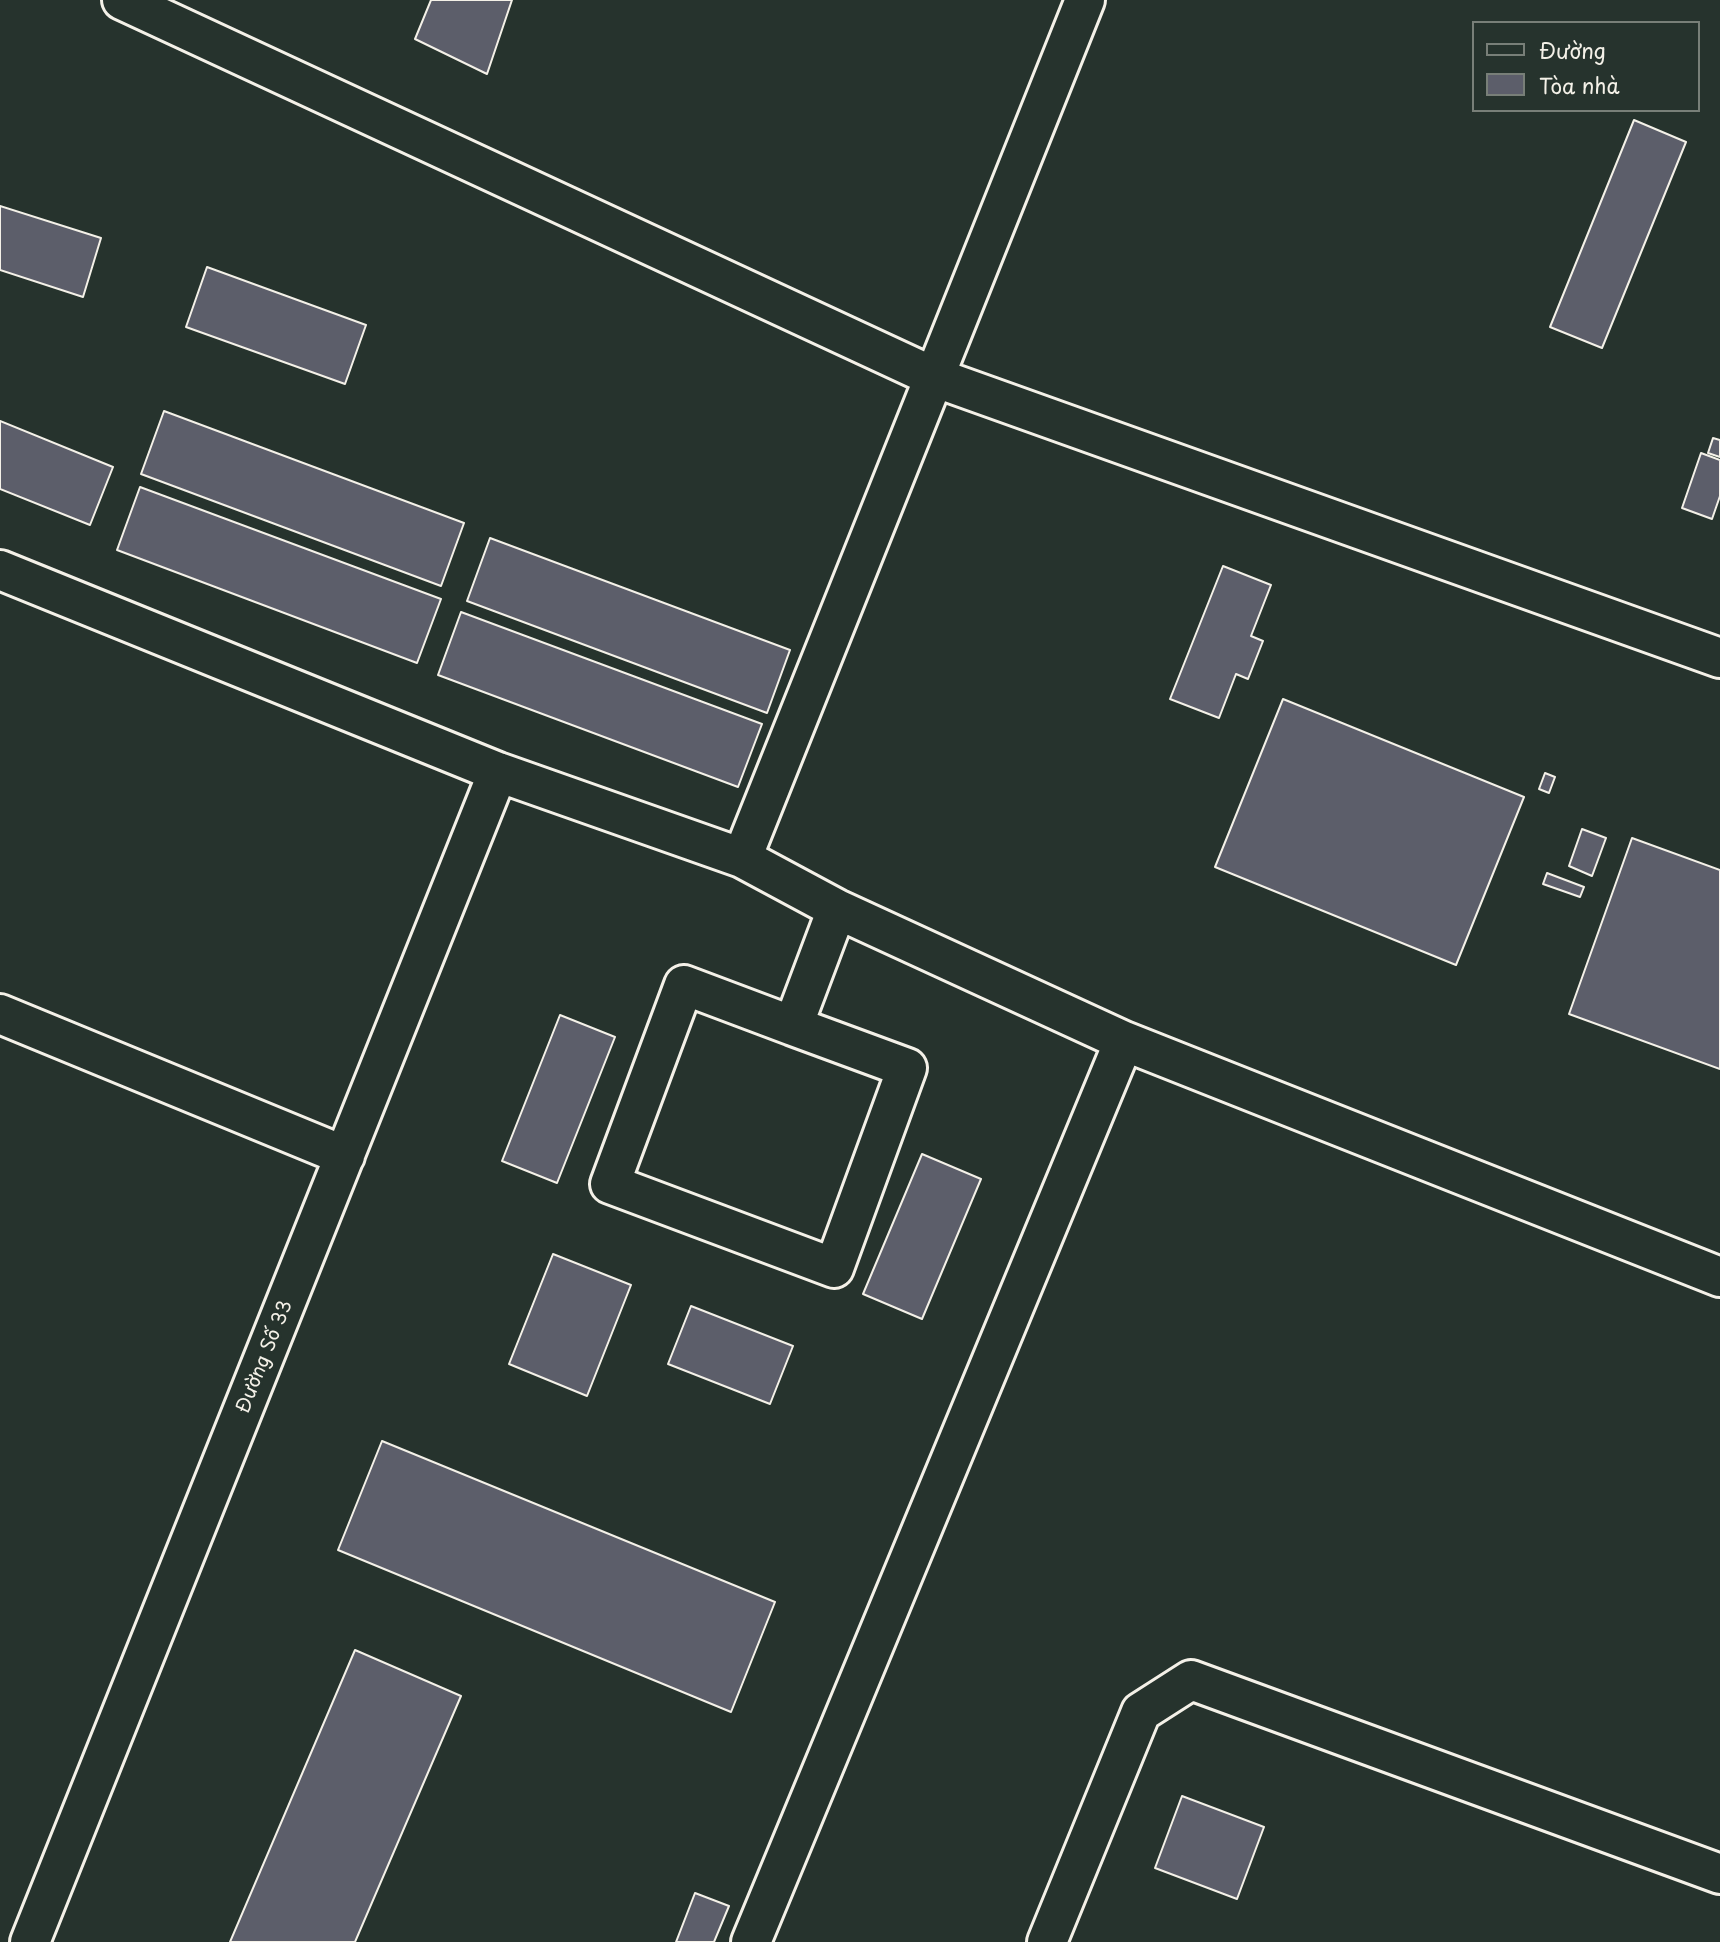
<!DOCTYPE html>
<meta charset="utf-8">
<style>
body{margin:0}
#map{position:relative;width:1720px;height:1942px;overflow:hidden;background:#26332d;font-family:"Playpen Sans",sans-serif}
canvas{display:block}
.legend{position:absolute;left:1472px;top:21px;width:228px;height:91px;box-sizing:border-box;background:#26332d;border:2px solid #787f78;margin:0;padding:9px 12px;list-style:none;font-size:21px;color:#f4f1e8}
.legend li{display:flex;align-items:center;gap:14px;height:35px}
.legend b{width:35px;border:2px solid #787f78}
</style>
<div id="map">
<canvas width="1720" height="1942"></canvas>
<ul class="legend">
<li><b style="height:9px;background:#26332d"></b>Đường</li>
<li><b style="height:19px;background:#5c5e6a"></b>Tòa nhà</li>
</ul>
</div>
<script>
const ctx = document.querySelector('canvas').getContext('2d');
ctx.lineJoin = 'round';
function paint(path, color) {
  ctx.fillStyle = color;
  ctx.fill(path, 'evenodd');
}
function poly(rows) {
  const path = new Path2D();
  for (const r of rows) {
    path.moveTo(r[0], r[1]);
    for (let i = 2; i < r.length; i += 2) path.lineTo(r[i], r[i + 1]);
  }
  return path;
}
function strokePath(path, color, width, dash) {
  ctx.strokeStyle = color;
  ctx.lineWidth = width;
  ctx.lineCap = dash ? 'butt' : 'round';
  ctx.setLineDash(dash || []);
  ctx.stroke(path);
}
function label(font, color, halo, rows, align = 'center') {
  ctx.font = font + ' "Playpen Sans",sans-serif';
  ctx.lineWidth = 5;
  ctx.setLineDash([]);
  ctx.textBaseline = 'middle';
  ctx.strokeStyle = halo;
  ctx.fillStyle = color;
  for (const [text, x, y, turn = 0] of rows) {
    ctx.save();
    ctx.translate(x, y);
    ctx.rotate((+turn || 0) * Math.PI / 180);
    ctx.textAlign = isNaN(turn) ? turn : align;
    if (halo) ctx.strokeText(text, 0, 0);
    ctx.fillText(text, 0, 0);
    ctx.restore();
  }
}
const building = poly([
 [431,0,512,0,487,74,415,39,431,0],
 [1634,120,1686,142,1602,348,1550,327,1634,120],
 [0,206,101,238,83,297,0,270,0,206],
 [207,267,366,325,345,384,186,327,207,267],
 [164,411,464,523,441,586,141,474,164,411],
 [0,421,113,467,90,525,0,489,0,421],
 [1713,438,1720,440,1720,457,1708,453,1713,438],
 [1701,453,1720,460,1720,496,1712,519,1682,508,1701,453],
 [140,487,441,599,417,663,117,550,140,487],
 [490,538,790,650,767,713,467,601,490,538],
 [1223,566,1271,585,1251,636,1263,641,1248,679,1236,674,1219,718,1170,699,1223,566],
 [461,612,762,724,738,787,438,675,461,612],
 [1283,699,1524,797,1456,965,1215,867,1283,699],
 [1545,773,1555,777,1549,793,1539,789,1545,773],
 [1582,829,1606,838,1592,876,1569,866,1582,829],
 [1632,838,1720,870,1720,1069,1569,1014,1632,838],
 [1547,873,1584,887,1580,897,1543,884,1547,873],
 [560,1015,615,1037,557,1183,502,1161,560,1015],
 [922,1154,981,1179,922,1319,863,1294,922,1154],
 [553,1254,631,1285,587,1396,509,1364,553,1254],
 [691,1306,793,1346,770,1404,668,1364,691,1306],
 [382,1441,775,1602,731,1712,338,1550,382,1441],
 [355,1650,461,1696,355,1942,230,1942,355,1650],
 [1182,1796,1264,1827,1237,1899,1155,1868,1182,1796],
 [695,1893,729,1906,714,1942,676,1942,695,1893]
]);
paint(building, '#5c5e6a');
strokePath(building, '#f4f1e8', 2);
const minor = poly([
 [122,0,934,377,1720,658],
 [0,570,498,772,742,858,837,909,1124,1041,1720,1277],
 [742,858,1085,0],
 [0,1014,345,1156],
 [793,1026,684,985,610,1184,834,1268,907,1068,793,1026,837,909],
 [30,1942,498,772],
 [751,1942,1124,1041],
 [1047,1942,1141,1712,1191,1680,1720,1874]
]);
strokePath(minor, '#f4f1e8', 44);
strokePath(minor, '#26332d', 38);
label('19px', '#f4f1e8', '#26332d', [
 ["Đường Số 33",265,1357,-68]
]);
</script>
